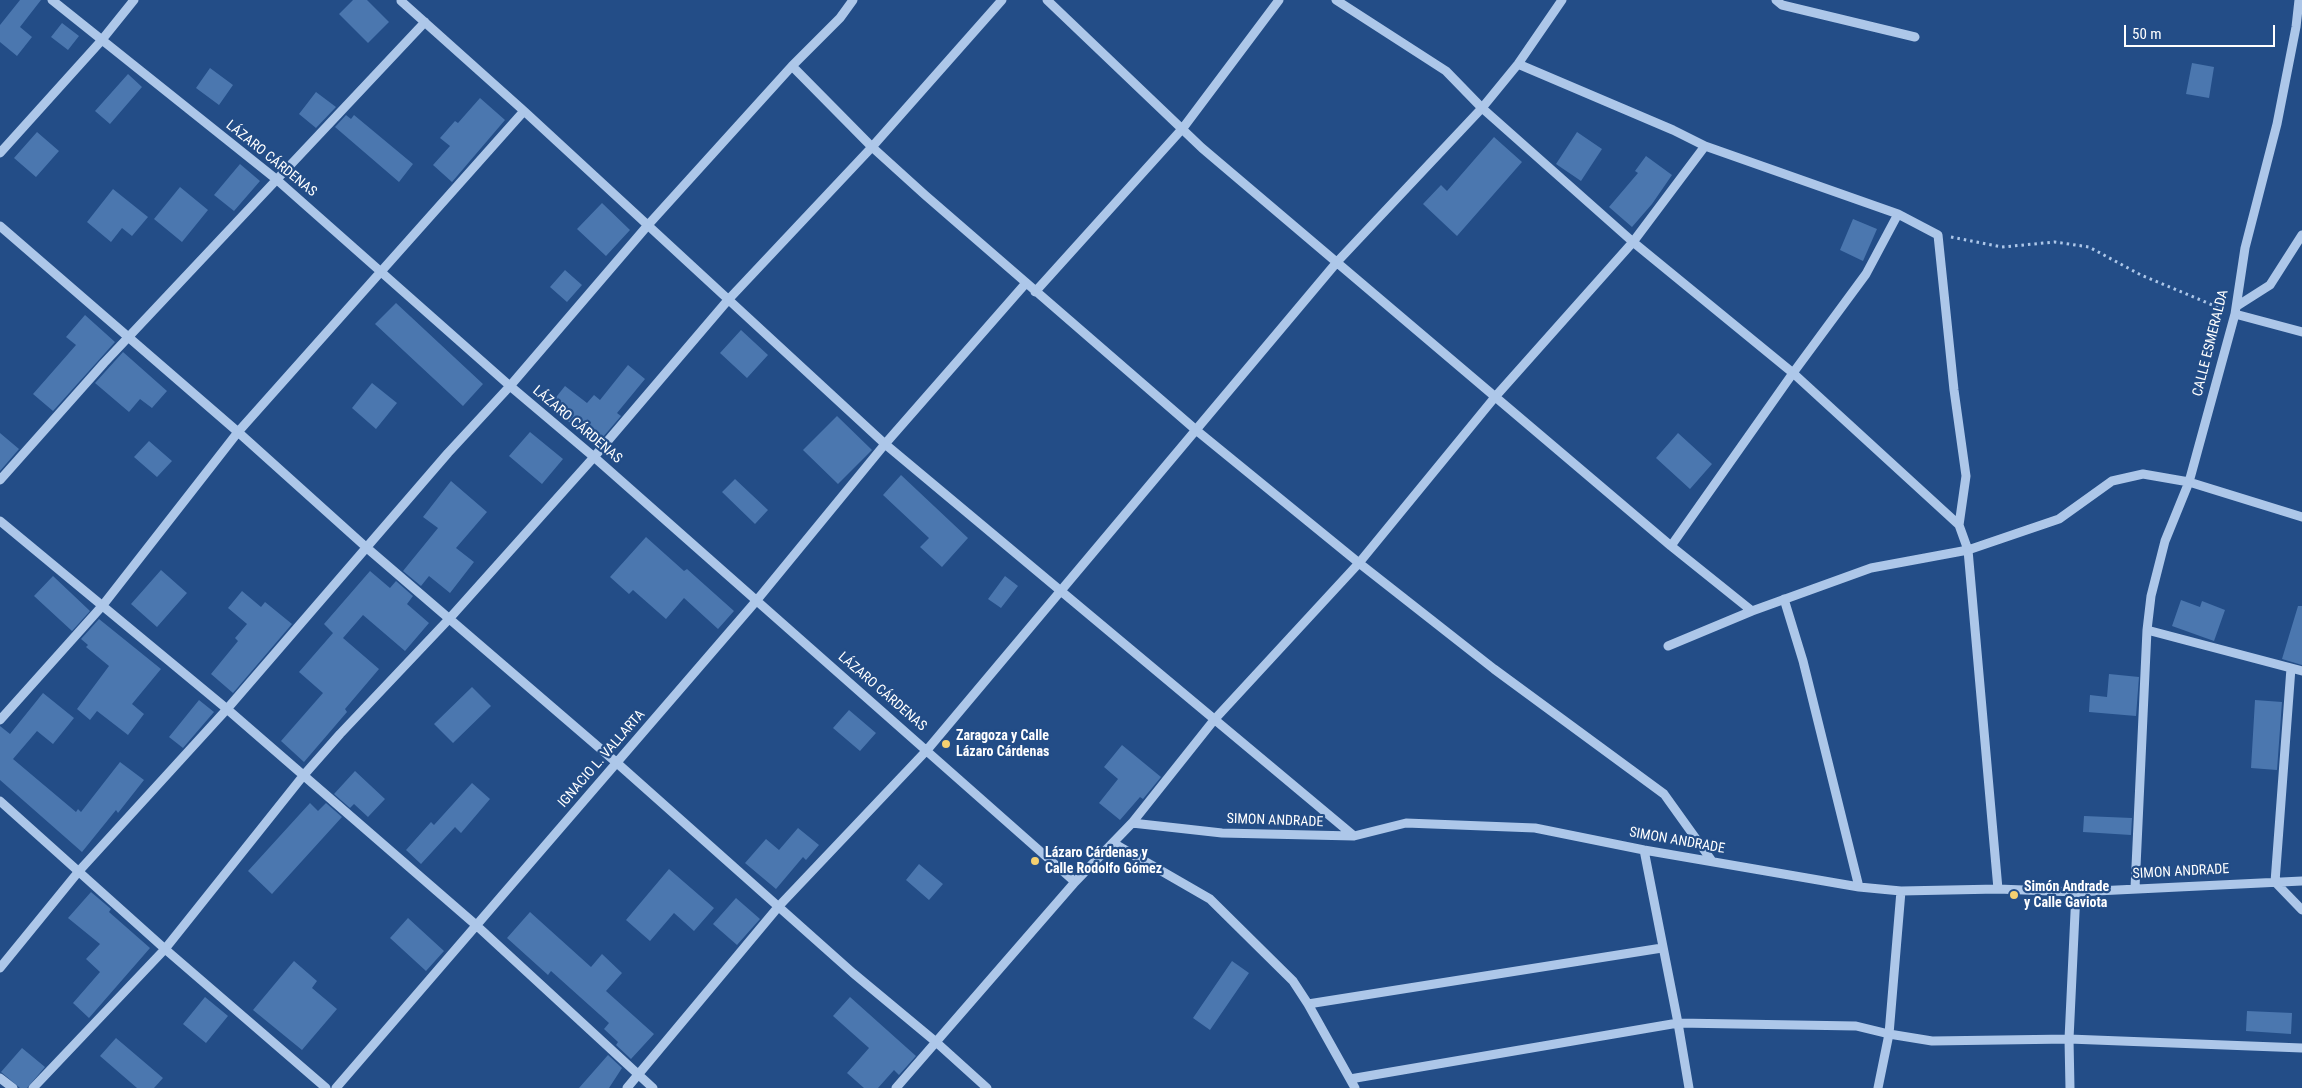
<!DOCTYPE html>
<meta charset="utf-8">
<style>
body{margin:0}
#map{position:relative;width:2302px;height:1088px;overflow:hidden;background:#234d87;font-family:"Roboto Condensed",sans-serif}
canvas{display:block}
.scale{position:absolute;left:2124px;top:25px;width:151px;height:22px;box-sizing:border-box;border:2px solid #fff;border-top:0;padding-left:6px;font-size:15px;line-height:18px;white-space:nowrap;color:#fff;-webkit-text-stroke:4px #234d87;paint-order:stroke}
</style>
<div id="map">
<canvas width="2302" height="1088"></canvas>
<div class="scale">50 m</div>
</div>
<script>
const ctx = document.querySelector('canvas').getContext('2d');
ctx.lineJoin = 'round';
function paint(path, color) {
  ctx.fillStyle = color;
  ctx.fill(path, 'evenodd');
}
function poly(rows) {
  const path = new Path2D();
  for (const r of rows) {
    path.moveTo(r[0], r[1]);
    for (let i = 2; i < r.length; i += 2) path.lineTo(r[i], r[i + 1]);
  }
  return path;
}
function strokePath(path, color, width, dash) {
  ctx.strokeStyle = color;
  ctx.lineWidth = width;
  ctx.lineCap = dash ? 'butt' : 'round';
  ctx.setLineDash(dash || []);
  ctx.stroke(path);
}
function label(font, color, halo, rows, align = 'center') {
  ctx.font = font + ' "Roboto Condensed",sans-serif';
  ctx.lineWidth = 4.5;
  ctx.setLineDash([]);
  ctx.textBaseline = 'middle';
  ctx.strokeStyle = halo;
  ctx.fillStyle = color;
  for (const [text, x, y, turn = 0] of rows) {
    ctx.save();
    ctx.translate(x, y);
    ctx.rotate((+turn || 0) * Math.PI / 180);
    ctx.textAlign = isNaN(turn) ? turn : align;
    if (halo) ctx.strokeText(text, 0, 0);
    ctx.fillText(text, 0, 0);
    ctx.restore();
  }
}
paint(poly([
 [20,0,41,0,20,27,32,37,17,56,0,42,0,25],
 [353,0,367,0,389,22,368,43,339,14],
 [62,23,79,36,68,50,51,37],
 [2192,63,2214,67,2209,98,2186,94],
 [210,68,233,85,219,105,196,88],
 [128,74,142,87,110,124,95,111],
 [316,92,336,107,316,128,299,114],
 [480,98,505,120,452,182,433,165,450,146,440,138,455,121,458,123],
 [346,115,351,119,354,115,413,164,399,182,335,127],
 [37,132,59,151,36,177,14,158],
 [1577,132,1602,149,1581,181,1556,164],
 [1494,137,1522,162,1457,236,1423,204,1441,185,1447,191],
 [1646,156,1672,175,1652,204,1632,227,1609,207,1638,173,1635,171],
 [240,164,260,181,234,211,214,195],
 [180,187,208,210,182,242,154,219],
 [113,189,148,217,132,236,122,228,111,242,87,222],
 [602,203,630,230,606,256,577,229],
 [1853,219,1877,229,1863,261,1840,250],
 [565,270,582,285,567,302,550,287],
 [396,303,483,384,463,406,375,324],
 [85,315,115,342,53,411,33,394,76,345,66,337],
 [741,330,768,355,747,378,720,353],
 [123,352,167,391,152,408,140,399,129,412,95,383],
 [628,365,645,379,617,413,621,416,597,444,549,406,565,386,587,403,594,395,600,400],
 [372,383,397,403,376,429,352,408],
 [837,416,872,450,838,484,803,450],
 [530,432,563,459,542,484,509,456],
 [0,433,19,449,0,471],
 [1678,433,1712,464,1690,489,1656,458],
 [149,441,172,461,157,477,134,457],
 [901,475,968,538,942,567,920,547,929,538,883,495],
 [735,479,768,510,755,524,722,492],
 [451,481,487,512,456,548,474,562,450,593,429,576,421,586,403,571,438,528,423,517],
 [646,537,684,571,687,569,734,611,718,629,684,598,666,619,633,590,629,594,610,577],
 [161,570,187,593,157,627,131,604],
 [370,571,390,588,396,581,413,596,407,604,429,623,405,651,363,615,343,638,379,669,345,709,347,712,304,762,281,741,323,693,299,672,333,633,324,624],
 [53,576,90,611,72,631,34,596],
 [1005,576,1018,586,1001,608,988,599],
 [242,591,261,607,265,602,292,624,233,693,211,674,238,641,235,638,247,624,228,608],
 [2181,600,2200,607,2202,601,2225,610,2214,641,2172,626],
 [2298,606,2302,606,2302,665,2282,659],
 [99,619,161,669,132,704,144,714,128,735,97,711,90,720,77,709,109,666,86,647,88,645,81,639],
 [2109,674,2139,677,2136,716,2089,712,2090,695,2107,697],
 [472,687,491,706,453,743,434,724],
 [43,693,74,718,53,744,37,731,13,759,76,812,78,809,81,812,120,762,144,780,118,813,116,810,82,852,0,780,0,726,10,734],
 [199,700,214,712,183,748,169,737],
 [2255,700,2282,702,2277,770,2251,768],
 [849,710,876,733,860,751,833,728],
 [1122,745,1161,777,1143,799,1140,797,1120,820,1099,803,1118,779,1104,767],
 [355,771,385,799,368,817,354,804,350,808,334,794],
 [472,783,490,799,461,833,455,827,421,864,406,850,431,822,434,825],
 [310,803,318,811,326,803,342,817,272,894,248,871],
 [2084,816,2132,818,2131,835,2083,832],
 [798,828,819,845,806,860,803,857,776,889,745,863,766,839,779,850],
 [919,864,943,884,929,900,906,880],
 [669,869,714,908,694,931,674,913,650,941,626,920],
 [91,892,111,909,109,912,150,948,89,1018,73,1003,100,972,86,959,100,944,68,918],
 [736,898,760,919,737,945,713,924],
 [530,912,591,967,602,954,622,973,606,991,654,1034,631,1059,616,1045,618,1042,604,1029,609,1023,551,971,548,975,507,938],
 [408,918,444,951,426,971,390,938],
 [294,961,317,981,312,988,337,1009,302,1050,253,1010],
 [1232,961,1249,973,1210,1030,1193,1018],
 [205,997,228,1016,206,1043,183,1024],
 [850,997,916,1056,899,1075,894,1070,878,1088,864,1088,847,1073,869,1048,833,1016],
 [2247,1011,2292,1013,2291,1034,2246,1031],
 [116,1038,163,1078,154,1088,137,1088,100,1056],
 [22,1048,45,1067,27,1088,20,1088,1,1072],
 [608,1055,622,1068,609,1088,579,1088]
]), '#4b77af');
strokePath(poly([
 [1951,237,2002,247,2055,242,2089,247,2141,275,2222,309]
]), '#adc7e9', 3, [2.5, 4]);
strokePath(poly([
 [52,0,276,179,510,386,594,457,1075,882],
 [1047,0,1202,148,1671,546,1752,611],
 [1336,0,1446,71,1482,108,1633,242,1793,373,1959,525,1968,550,1998,889],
 [1776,0,1782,5,1915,37],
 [401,1,524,111,885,444,1354,836],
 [1518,64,1673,130,1705,146,1898,214,1938,235,1954,390,1966,476,1959,525],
 [792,66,872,147,925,195,1196,430,1359,563,1494,669,1664,794,1712,861],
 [0,153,101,41,134,0],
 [0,226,238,432,367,548,617,763,853,973,936,1042,987,1088],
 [1035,292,1183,128,1279,0],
 [2237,306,2270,285,2302,235],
 [2235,314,2302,332],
 [0,480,104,363,425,22],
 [0,521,227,709,476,925,653,1088],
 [1671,546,1793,373,1866,274,1898,214],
 [1784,599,1803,661,1859,887],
 [2147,630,2151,596,2165,541,2189,482,2235,314,2245,248,2277,124,2296,27,2299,0],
 [1668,646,1752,611,1871,568,1968,550,2059,519,2112,481,2143,474,2189,482,2302,517],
 [2291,668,2275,882,2302,910],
 [0,720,103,605,238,432,524,111],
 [0,801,165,949,326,1088],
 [1132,823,1222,833,1354,836,1406,823,1535,828,1644,850,1859,887,1901,891,1998,889,2076,892,2302,881],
 [1113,843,1210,899,1293,981,1308,1004,1355,1088],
 [1644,850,1678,1023,1689,1088],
 [2135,888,2147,630,2302,671],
 [0,968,79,871,227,709,448,453,510,386,648,225,792,66,840,18,853,0],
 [1308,1004,1662,948],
 [0,1078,13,1088],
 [1350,1079,1678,1023,1856,1026,1889,1034,1932,1041,2069,1039,2302,1048],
 [33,1088,165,949,303,776,340,734,449,619,594,457,728,300,872,147,1002,0],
 [336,1088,757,600,885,444,1026,283],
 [627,1088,779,906,927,750,1337,262,1482,108,1518,64,1562,0],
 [896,1088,1075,882,1132,823,1214,720,1359,563,1495,397,1633,242,1705,146],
 [1878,1088,1889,1034,1901,891],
 [2070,1088,2069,1039,2076,892]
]), '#adc7e9', 9);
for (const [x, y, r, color] of [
 [946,744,5,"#f5d070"],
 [1035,861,5,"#f5d070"],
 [2014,895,5,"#f5d070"]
]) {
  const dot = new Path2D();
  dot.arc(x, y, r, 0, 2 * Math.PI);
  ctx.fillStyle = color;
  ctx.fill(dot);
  strokePath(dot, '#234d87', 2);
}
label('14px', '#fff', '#234d87', [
 ["LÁZARO CÁRDENAS",271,159,39],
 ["CALLE ESMERALDA",2211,343,-76],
 ["LÁZARO CÁRDENAS",577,425,40],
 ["LÁZARO CÁRDENAS",882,692,41],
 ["IGNACIO L. VALLARTA",602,759,-49],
 ["SIMON ANDRADE",1275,821,2],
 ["SIMON ANDRADE",1677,841,10],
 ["SIMON ANDRADE",2181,872,-3]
]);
label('bold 14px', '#fff', '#234d87', [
 ["Zaragoza y Calle",956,736],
 ["Lázaro Cárdenas",956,752],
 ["Lázaro Cárdenas y",1045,853],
 ["Calle Rodolfo Gómez",1045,869],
 ["Simón Andrade",2024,887],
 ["y Calle Gaviota",2024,903]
], 'left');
</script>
